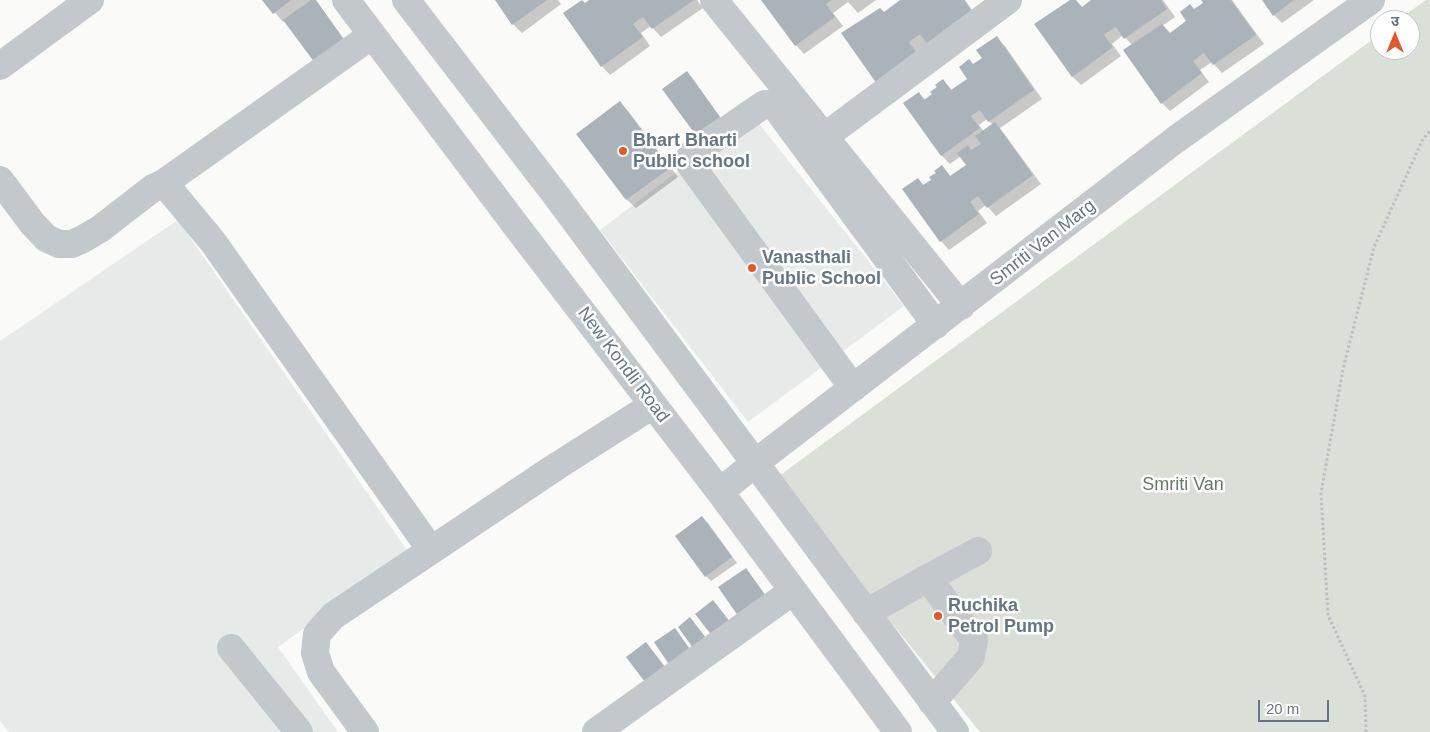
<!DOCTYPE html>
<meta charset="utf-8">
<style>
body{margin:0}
#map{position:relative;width:1430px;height:732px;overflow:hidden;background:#fafaf8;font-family:Arial,"Noto Sans Devanagari",sans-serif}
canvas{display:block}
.north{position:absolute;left:1370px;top:10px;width:50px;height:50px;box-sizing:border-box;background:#fff;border:1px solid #c1c8cd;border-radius:50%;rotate:0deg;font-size:14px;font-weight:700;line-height:20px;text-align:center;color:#657683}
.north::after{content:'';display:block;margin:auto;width:18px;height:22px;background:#e4572e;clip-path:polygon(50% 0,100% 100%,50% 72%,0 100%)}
.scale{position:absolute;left:1258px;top:700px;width:71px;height:22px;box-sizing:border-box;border:2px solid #657683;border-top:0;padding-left:6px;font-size:15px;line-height:18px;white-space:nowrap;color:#657683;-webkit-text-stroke:4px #fff;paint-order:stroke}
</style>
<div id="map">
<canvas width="1430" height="732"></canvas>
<div class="north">उ</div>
<div class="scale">20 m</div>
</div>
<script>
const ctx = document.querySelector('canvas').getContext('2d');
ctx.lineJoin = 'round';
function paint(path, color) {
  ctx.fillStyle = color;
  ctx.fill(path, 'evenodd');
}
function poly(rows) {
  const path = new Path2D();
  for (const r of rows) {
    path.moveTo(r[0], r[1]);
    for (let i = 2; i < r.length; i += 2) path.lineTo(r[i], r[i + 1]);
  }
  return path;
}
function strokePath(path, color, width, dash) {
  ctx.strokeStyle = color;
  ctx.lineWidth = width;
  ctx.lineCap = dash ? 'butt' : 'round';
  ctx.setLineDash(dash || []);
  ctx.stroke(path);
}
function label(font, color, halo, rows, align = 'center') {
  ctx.font = font + ' Arial,sans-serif';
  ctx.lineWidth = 5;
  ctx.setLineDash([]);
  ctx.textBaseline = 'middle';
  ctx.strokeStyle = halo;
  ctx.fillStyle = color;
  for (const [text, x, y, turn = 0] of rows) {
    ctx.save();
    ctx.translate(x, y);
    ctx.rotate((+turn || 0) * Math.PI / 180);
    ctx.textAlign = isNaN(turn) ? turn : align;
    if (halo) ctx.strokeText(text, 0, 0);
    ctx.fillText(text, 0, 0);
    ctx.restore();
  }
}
paint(poly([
 [752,115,904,306,748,422,600,230],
 [178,220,409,553,278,647,338,732,9,732,0,721,0,341]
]), '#e8e9e9');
paint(poly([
 [1426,0,1430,0,1430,732,980,732,775,479,1380,34,1380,50,1410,50,1410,20,1398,20]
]), '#dadfd7');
paint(poly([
 [264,0,315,0,352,51,285,20,283,22],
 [496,0,558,0,561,4,522,33,513,24],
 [592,0,697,0,703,8,661,37,651,26,641,33,650,46,610,75,602,66,585,5],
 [763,0,876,0,858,13,848,2,833,13,843,26,804,54,796,45],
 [902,0,965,0,981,23,928,43,916,51,925,63,884,13],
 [1072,0,1075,0,1082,8,1093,0,1163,0,1175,17,1162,26,1171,34,1188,21,1195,10,1205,3,1203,0,1232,0,1264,44,1222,73,1212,62,1200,70,1209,82,1170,111,1162,103,1132,45,1123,35,1112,44,1121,56,1081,85,1073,77,1036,24],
 [1263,0,1314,0,1282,23,1274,15],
 [996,38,1005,46,1042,99,1000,128,1041,184,996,216,986,205,978,211,987,223,949,250,941,241,918,179,924,186,933,180,942,166,951,177,968,165,961,156,950,164,942,156,905,103,919,94,926,100,934,95,943,81,953,91,969,80,974,65,983,58],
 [987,119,993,125,984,132,979,125],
 [687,73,693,79,724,123,701,139,696,133],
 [620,103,628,111,678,177,636,208,627,200,578,134],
 [702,518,708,523,737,563,711,581,706,576]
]), '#0003');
paint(poly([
 [262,0,291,0,273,14],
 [311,0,316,0,348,45,318,67,283,20],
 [495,0,547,0,512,25],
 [582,0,585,3,589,0,694,0,652,29,643,17,633,24,643,37,601,67,563,13],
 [761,0,832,0,826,4,835,17,795,46],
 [900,0,964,0,974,14,929,46,920,34,909,42,918,54,877,84,841,33,880,8,884,12],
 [1070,0,1076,0,1082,7,1091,0,1161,0,1167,9,1124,39,1116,27,1112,29,1104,35,1113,47,1072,77,1034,24],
 [1201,0,1231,0,1256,35,1213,65,1204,53,1193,61,1202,73,1161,104,1123,50,1162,24,1170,33,1186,21,1180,12,1190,4,1194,9,1203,3],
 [1262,0,1294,0,1273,16],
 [997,36,1034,90,988,122,980,110,971,116,980,128,941,156,903,103,919,92,924,100,932,94,930,92,937,87,935,85,943,79,951,90,967,79,959,67,969,59,973,64,982,58,976,50],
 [687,71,720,117,695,134,662,89],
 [620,101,670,168,626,200,576,134],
 [995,122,1033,175,987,208,978,196,970,202,979,214,940,242,902,189,918,178,923,185,931,180,929,177,936,173,934,171,942,165,950,176,966,165,957,153,968,145,971,150,981,144,975,136],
 [702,516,732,557,705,577,675,536],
 [746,568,771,603,743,623,718,587],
 [713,600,731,623,713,637,695,614],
 [690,617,709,642,696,652,678,627],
 [675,628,694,655,672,669,654,642],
 [646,642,665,667,645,682,626,657]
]), '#aab3b9');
strokePath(poly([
 [1366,732,1365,696,1328,615,1321,493,1343,369,1374,247,1423,139,1430,131]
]), '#bbbfc2', 3, [2.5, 2.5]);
strokePath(poly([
 [346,0,517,227,720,492,898,732],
 [406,0,555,194,955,732],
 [714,0,961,306],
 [0,66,90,0],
 [824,137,1008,0],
 [0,180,32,223,46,238,59,244,72,244,83,239,100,229,153,188,164,183,372,35],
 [164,183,213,242,431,550],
 [853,388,690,164,689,159,692,154,760,107,765,104,770,104,777,109,936,325],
 [720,492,755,463,1175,140,1371,0],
 [928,578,978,551],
 [866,613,928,578,974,640,971,657,932,702],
 [231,648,299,732],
 [365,732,321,672,315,653,317,634,333,616,557,466,653,405],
 [596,732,793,591]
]), '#c3c8cc', 28);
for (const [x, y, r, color] of [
 [623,151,5,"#e4572e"],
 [752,268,5,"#e4572e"],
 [938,616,5,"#e4572e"]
]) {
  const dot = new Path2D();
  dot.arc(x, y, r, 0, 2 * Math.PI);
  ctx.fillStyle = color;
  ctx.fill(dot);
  strokePath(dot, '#fff', 2);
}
label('bold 18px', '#657683', '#fff', [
 ["Bhart Bharti",633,141],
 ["Public school",633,162],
 ["Vanasthali",762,258],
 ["Public School",762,279],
 ["Ruchika",948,606],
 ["Petrol Pump",948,627]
], 'left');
label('18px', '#657683', '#fff', [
 ["Smriti Van Marg",1043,243,-38],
 ["New Kondli Road",623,365,53]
]);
label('18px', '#687a64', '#fff', [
 ["Smriti Van",1183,485]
]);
</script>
